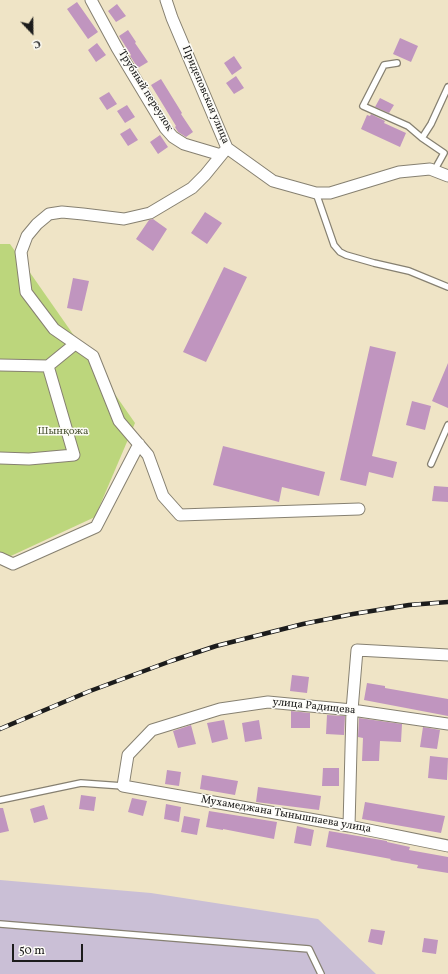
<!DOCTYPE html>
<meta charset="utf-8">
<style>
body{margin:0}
#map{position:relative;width:448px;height:974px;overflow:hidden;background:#efe4c6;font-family:Vollkorn,serif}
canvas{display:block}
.north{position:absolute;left:12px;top:12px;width:40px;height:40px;-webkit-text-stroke:3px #fdfcf7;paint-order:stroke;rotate:158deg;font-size:11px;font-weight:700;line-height:16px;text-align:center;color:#1c1c1c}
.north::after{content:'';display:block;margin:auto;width:14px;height:18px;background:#1c1c1c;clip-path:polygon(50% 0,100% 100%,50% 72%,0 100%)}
.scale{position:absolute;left:12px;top:944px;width:71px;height:18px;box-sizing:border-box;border:2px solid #1c1c1c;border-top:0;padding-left:5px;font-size:12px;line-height:14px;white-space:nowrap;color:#1c1c1c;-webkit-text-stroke:3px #fdfcf7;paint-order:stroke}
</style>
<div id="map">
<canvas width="448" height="974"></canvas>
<div class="north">С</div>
<div class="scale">50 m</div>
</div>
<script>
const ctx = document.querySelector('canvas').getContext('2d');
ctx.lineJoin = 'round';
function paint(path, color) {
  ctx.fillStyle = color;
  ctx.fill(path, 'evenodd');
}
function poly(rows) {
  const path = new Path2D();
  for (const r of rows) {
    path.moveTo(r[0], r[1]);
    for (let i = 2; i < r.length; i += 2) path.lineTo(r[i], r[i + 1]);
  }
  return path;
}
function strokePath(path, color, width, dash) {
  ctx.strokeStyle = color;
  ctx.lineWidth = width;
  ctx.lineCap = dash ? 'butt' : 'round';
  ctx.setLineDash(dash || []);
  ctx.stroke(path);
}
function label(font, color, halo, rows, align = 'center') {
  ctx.font = font + ' Vollkorn,serif';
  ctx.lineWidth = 3;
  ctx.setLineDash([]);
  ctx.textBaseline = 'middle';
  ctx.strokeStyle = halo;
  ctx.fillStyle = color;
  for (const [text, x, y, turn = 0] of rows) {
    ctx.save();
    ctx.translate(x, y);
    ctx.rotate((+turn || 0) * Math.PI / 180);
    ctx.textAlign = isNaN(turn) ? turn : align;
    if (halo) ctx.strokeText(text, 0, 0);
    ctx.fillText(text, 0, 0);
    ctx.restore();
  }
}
paint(poly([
 [0,880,151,893,318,919,376,974,0,974]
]), '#cabfd6');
paint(poly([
 [0,244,10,244,135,423,95,517,0,561]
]), '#bcd67c');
paint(poly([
 [77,2,98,32,88,39,67,9],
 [117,4,126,16,116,22,108,11],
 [128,30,136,42,135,43,148,62,138,68,130,56,131,55,119,36],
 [400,38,418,46,411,62,393,54],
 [97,43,106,55,96,62,88,50],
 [234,56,242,68,232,75,224,63],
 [236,76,244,88,234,94,226,83],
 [161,79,182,113,181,114,193,132,186,137,178,132,175,127,176,126,151,85],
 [109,92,117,104,107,110,99,98],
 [380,98,394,105,389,113,375,107],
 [127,105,135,117,125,123,117,111],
 [371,114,385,121,384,123,406,133,400,147,361,129,367,115,370,116],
 [130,128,138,140,128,146,120,134],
 [160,135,168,147,158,154,150,142],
 [205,212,222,223,207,244,191,233],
 [153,219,167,229,153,251,136,239,149,220],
 [224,267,247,277,206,362,183,352],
 [73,278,89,281,82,311,67,308],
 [370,346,396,352,372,456,397,462,393,478,369,472,366,486,340,480],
 [448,363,448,408,432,401],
 [412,401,431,406,425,430,406,425],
 [223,446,325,472,319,496,282,487,279,502,213,485],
 [434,486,448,487,448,502,432,501],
 [292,675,309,677,307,693,290,691],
 [367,683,385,686,385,688,448,699,448,716,364,700],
 [291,711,310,713,310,728,291,728],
 [327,715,345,716,344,735,326,734],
 [359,718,402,724,401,742,380,741,379,761,362,761,363,738,358,737],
 [224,720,228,739,212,743,207,723],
 [259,720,262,739,245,742,242,723],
 [191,725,196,744,178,748,173,731],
 [423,727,440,730,437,749,420,747],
 [430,756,448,758,447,780,428,778],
 [323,768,339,768,339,786,322,786],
 [167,770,181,772,179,786,165,784],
 [202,775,238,781,235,795,200,789],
 [258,787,321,796,319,810,256,802],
 [81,795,96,797,94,811,79,809],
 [132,798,147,801,143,816,128,812],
 [365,802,445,816,441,833,362,819],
 [166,804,181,807,179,822,164,819],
 [44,805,48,819,34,823,30,809],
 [0,808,3,808,9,831,0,833],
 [209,811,277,822,274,839,223,829,223,830,206,827],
 [184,816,200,819,197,835,181,832],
 [297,826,314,830,311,846,294,843],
 [329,831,387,841,387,842,410,847,409,850,448,857,448,873,417,868,418,865,390,860,391,859,326,847],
 [371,929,385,931,382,945,368,942],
 [424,938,438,940,436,954,422,952]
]), '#c095bf');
const lane = poly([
 [397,63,384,65,363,106,408,126,422,138,444,153,434,171],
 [422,138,431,124,448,87],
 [316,193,334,245,340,252,346,255,374,263,409,271,448,287],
 [431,464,448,425],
 [0,800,81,783,123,786],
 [0,924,309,949,321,974]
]);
const street = poly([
 [91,0,117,48,165,128,173,137,184,144,221,155],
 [166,0,172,18,227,148,273,181,316,193,330,193,399,172,430,169,448,176],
 [227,148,205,175,192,188,150,213,124,219,83,214,62,212,49,214,37,224,27,236,21,252,26,292,54,329,93,356,119,421,148,455,163,496,180,515,359,509],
 [0,365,48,366],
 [0,458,29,459,74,455,48,366,75,344],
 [0,558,13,564,96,527,139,444],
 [448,724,352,710,268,702,220,709,152,730,128,755,123,786,349,826,448,846],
 [349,826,352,710,357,650,448,655]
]);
strokePath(lane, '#868071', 8);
strokePath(street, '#868071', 13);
strokePath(lane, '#fff', 5.5);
strokePath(street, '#fff', 11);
const rail = poly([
 [0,729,90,691,171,661,216,646,303,624,353,614,409,605,448,602]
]);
strokePath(rail, '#1c1c1c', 4.5);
strokePath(rail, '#fdfcf7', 3, [9]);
label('11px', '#1c1c1c', '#fdfcf7', [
 ["Трубный переулок",145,91,58],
 ["Придеповская улица",205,95,67],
 ["улица Радищева",314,707,6],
 ["Мухамеджана Тынышпаева улица",286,815,10]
]);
label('11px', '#545d3e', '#fdfcf7', [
 ["Шынқожа",63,432]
]);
</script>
